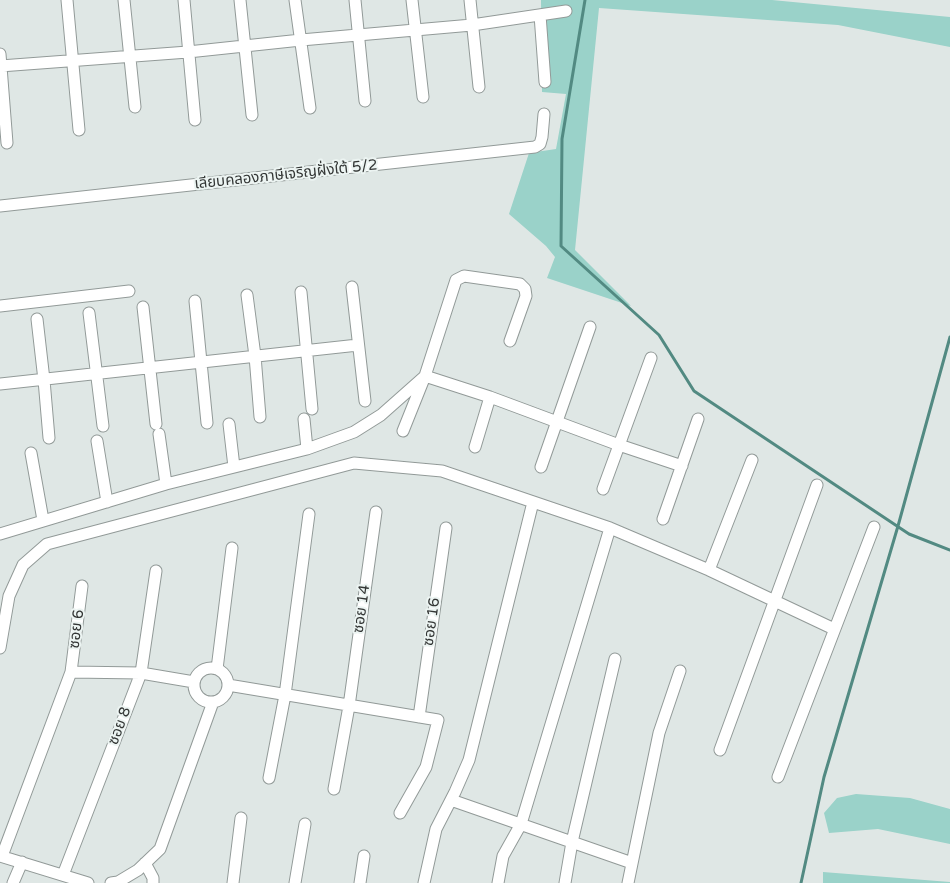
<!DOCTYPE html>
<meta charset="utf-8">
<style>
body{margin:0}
canvas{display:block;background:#dfe7e5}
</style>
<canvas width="950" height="883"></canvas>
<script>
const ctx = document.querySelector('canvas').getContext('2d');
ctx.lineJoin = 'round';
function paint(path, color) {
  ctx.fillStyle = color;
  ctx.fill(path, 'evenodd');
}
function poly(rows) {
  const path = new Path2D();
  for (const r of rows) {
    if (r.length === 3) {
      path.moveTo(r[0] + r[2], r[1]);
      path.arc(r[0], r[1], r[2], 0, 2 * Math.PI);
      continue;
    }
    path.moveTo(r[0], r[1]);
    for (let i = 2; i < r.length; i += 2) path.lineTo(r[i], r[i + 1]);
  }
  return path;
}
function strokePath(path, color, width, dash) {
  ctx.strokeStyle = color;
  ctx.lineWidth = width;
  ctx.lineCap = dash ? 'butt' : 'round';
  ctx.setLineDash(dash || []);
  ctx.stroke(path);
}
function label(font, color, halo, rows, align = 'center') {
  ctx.font = font + ' "Varela Round","Noto Sans Thai",sans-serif';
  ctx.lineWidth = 4;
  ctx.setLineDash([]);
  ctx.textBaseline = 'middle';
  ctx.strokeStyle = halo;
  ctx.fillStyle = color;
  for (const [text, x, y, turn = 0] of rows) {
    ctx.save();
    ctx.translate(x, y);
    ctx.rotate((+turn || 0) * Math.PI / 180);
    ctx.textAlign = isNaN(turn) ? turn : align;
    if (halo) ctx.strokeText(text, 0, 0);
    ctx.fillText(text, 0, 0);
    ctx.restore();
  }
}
paint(poly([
 [541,0,772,0,950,17,950,47,838,25,599,8,575,250,631,306,547,278,555,257,546,246,509,214,529,153,556,149,566,94,542,92],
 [856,794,910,798,950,809,950,844,878,829,829,833,824,813,837,798],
 [823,872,950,882,950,883,823,883]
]), '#9ad2c9');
strokePath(poly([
 [585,0,562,139,561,246,659,335,694,391,909,534,950,550],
 [801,883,824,777,898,526,950,337]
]), '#528a82', 3);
const minor = poly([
 [67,0,79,130],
 [124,0,135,107],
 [184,0,195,120],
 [240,0,252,115],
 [295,0,310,108],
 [355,0,365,101],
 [412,0,423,97],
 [470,0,479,87],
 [540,15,545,82],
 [0,54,7,143],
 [0,66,188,52,301,40,472,25,566,11],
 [0,206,535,147,540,144,542,137,544,114],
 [352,287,365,401],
 [301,292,312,409],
 [247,295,255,356,260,417],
 [195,301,207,423],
 [0,306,129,291],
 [143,307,156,424],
 [89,313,103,426],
 [37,319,44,380,49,438],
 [0,384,358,345],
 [304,419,307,449],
 [229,424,234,467],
 [403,431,425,376,456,280,464,276,520,284,525,289,526,296,510,341],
 [159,434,166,484],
 [97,441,107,502],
 [475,447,490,397],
 [31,453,43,520],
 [541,467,590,327],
 [603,489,651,358],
 [663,519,698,419],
 [0,534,166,484,307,449,354,432,381,415,425,376,490,397,619,445,682,466],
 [709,570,752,460],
 [0,648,9,596,23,565,47,544,354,463,442,471,610,528,709,570,834,629],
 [211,685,17],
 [217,669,232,548],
 [71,672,141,673,194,682],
 [228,685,438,720,426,767,400,813],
 [419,717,446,528],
 [720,750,817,485],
 [778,777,874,527],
 [269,778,285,695,309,514],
 [334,789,349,706,376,512],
 [451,800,632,863],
 [0,856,88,883],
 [2,856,71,672,82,586],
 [145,863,153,878,153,883],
 [63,875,141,673,156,571],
 [13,883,22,862],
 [111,883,118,882,138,870,160,849,213,702],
 [233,883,241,818],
 [295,883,305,824],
 [360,883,364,856],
 [424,883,436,829,455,792,469,760,533,502],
 [498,883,503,856,521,824,610,528],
 [565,883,572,842,615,659],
 [628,883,659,733,680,671]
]);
strokePath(minor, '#929a98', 13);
strokePath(minor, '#fff', 11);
label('15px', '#333635', '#ecf4f2', [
 ["เลียบคลองภาษีเจริญฝั่งใต้ 5/2",286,175,-6],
 ["ซอย 14",362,609,-82],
 ["ซอย 16",432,622,-82],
 ["ซอย 6",77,629,-83],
 ["ซอย 8",120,726,-69]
]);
</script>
